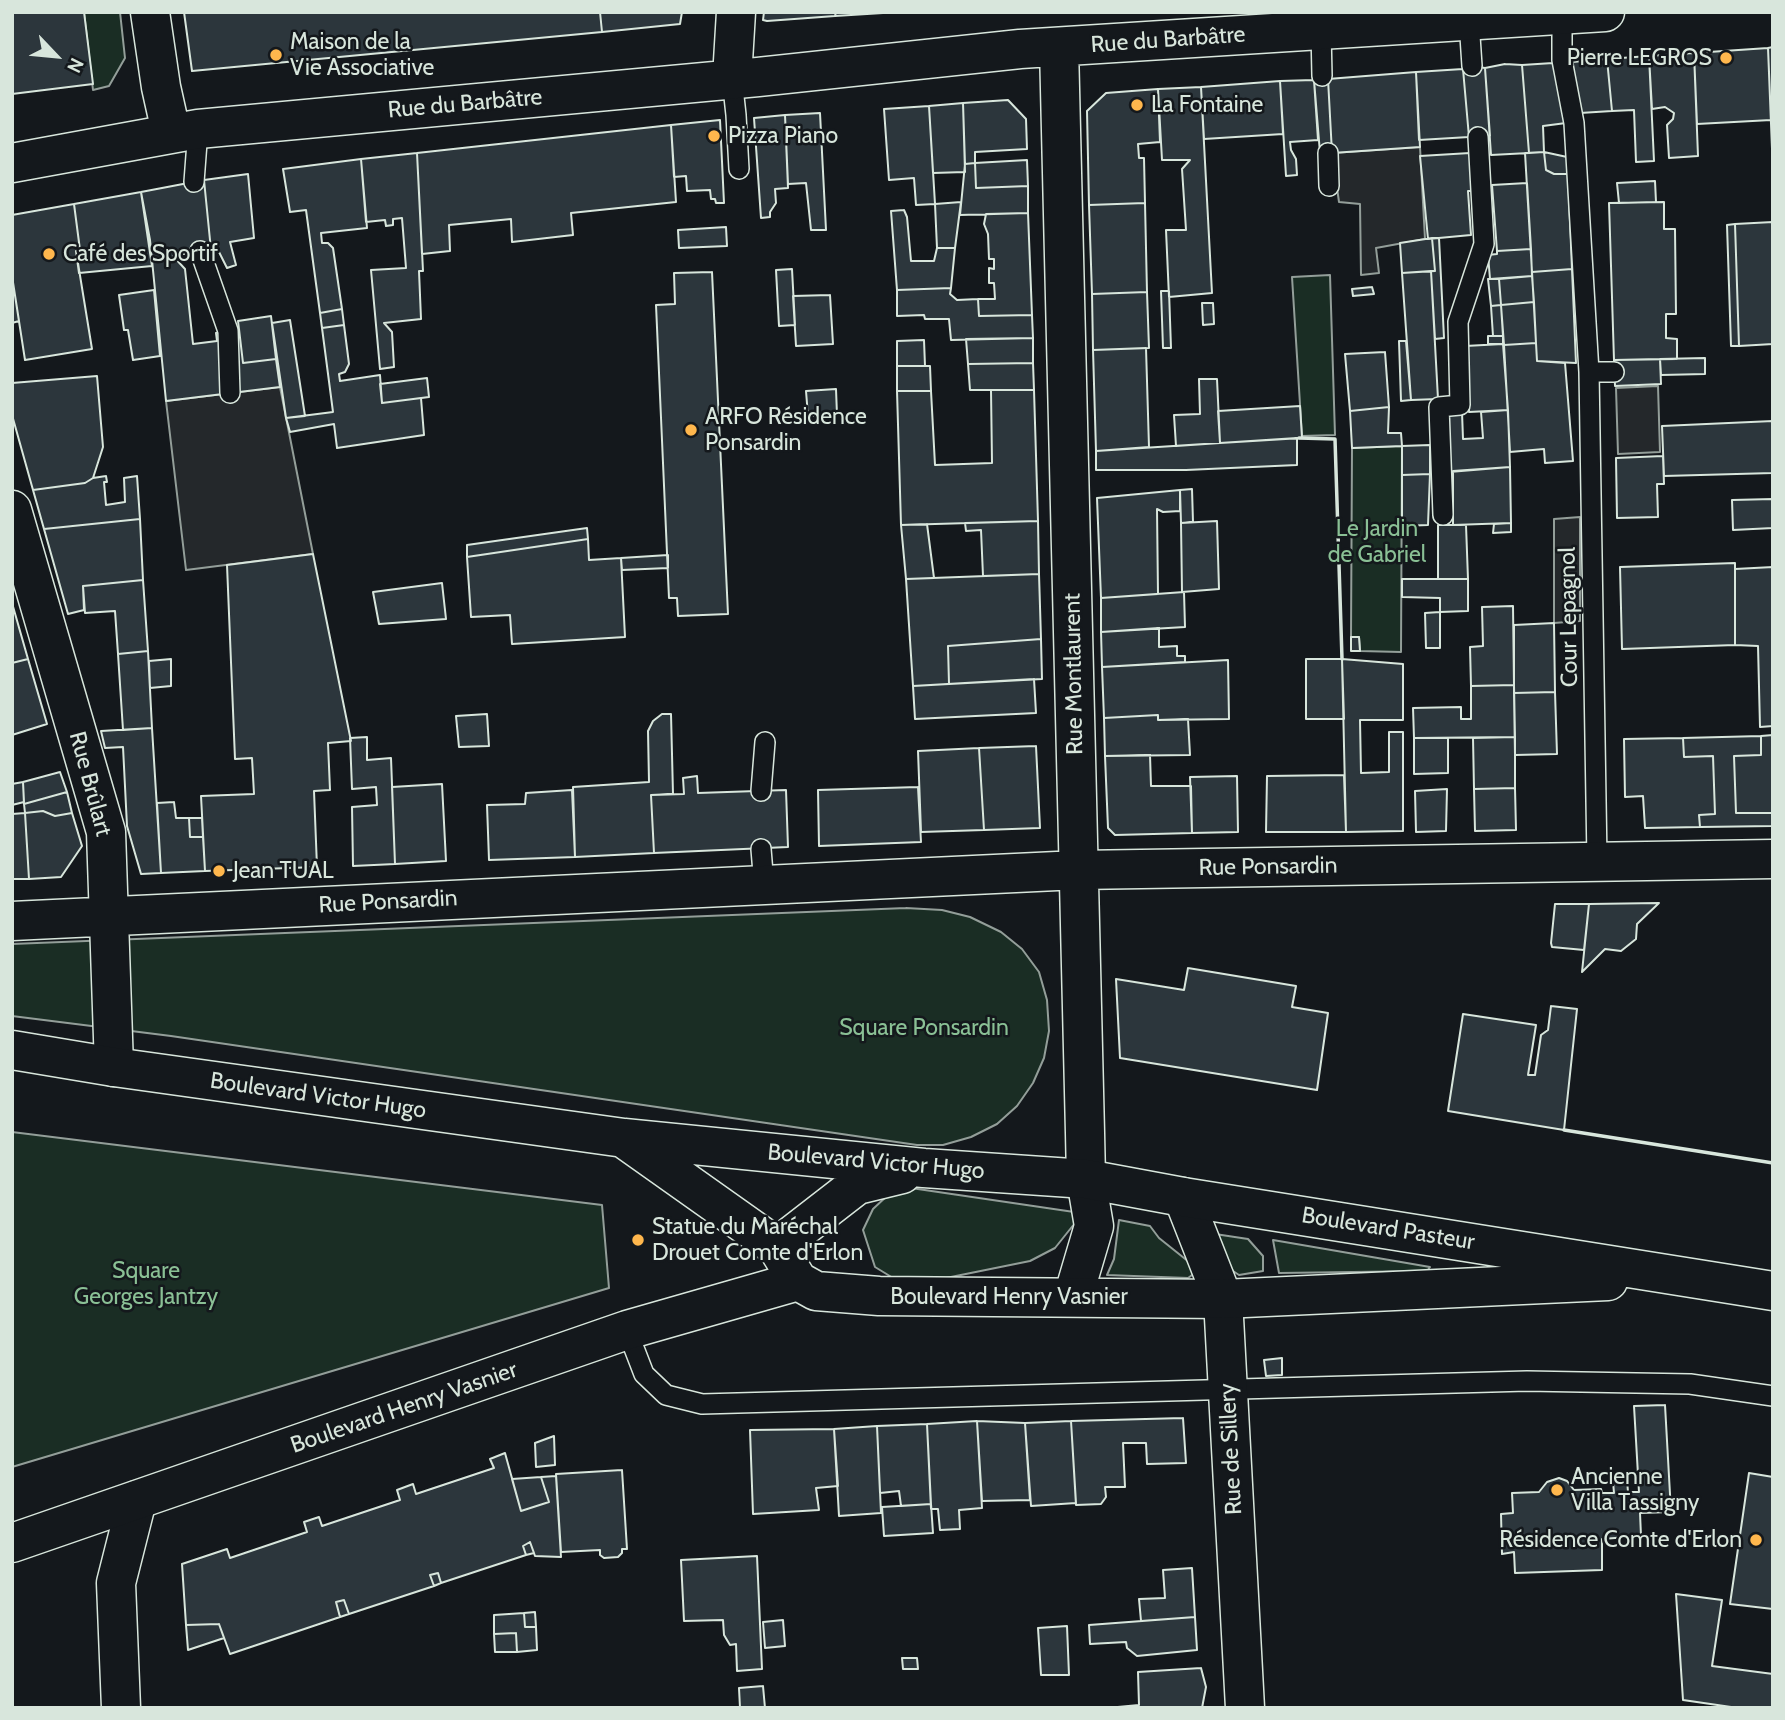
<!DOCTYPE html>
<meta charset="utf-8">
<style>
body{margin:0}
#map{position:relative;width:1785px;height:1720px;overflow:hidden;background:#14181c;font-family:Cabin,sans-serif}
canvas{display:block}
.frame{position:absolute;inset:0;border:14px solid #d8e6dc;pointer-events:none}
.north{position:absolute;left:21px;top:21px;width:70px;height:70px;-webkit-text-stroke:5px #14181c;paint-order:stroke;rotate:116deg;font-size:19px;font-weight:700;line-height:28px;text-align:center;color:#d8e6dc}
.north::after{content:'';display:block;margin:auto;width:24px;height:32px;background:#d8e6dc;clip-path:polygon(50% 0,100% 100%,50% 72%,0 100%)}
</style>
<div id="map">
<canvas width="1785" height="1720"></canvas>
<div class="frame"></div>
<div class="north">N</div>
</div>
<script>
const ctx = document.querySelector('canvas').getContext('2d');
ctx.lineJoin = 'round';
function paint(path, color) {
  ctx.fillStyle = color;
  ctx.fill(path, 'evenodd');
}
function poly(rows) {
  const path = new Path2D();
  for (const r of rows) {
    path.moveTo(r[0], r[1]);
    for (let i = 2; i < r.length; i += 2) path.lineTo(r[i], r[i + 1]);
  }
  return path;
}
function strokePath(path, color, width, dash) {
  ctx.strokeStyle = color;
  ctx.lineWidth = width;
  ctx.lineCap = dash ? 'butt' : 'round';
  ctx.setLineDash(dash || []);
  ctx.stroke(path);
}
function label(font, color, halo, rows, align = 'center') {
  ctx.font = font + ' Cabin,sans-serif';
  ctx.lineWidth = 5;
  ctx.setLineDash([]);
  ctx.textBaseline = 'middle';
  ctx.strokeStyle = halo;
  ctx.fillStyle = color;
  for (const [text, x, y, turn = 0] of rows) {
    ctx.save();
    ctx.translate(x, y);
    ctx.rotate((+turn || 0) * Math.PI / 180);
    ctx.textAlign = isNaN(turn) ? turn : align;
    if (halo) ctx.strokeText(text, 0, 0);
    ctx.fillText(text, 0, 0);
    ctx.restore();
  }
}
const green = poly([
 [84,12,120,12,125,58,109,86,93,90,84,12],
 [1330,275,1335,435,1302,436,1292,277,1330,275],
 [1402,446,1401,652,1360,651,1359,637,1351,637,1352,448,1402,446],
 [906,908,942,910,970,917,1001,932,1022,949,1039,972,1047,1000,1049,1031,1044,1058,1033,1083,1017,1106,997,1124,971,1137,943,1145,917,1145,171,1036,12,1016,12,944,906,908],
 [12,1132,602,1205,609,1288,12,1467,12,1132],
 [911,1188,1074,1212,1075,1223,1055,1248,1030,1261,946,1278,898,1281,875,1267,863,1230,873,1209,888,1195,911,1188],
 [1119,1220,1150,1226,1159,1238,1199,1270,1188,1278,1107,1275,1114,1259,1119,1220],
 [1215,1234,1248,1239,1263,1256,1263,1271,1239,1275,1233,1271,1213,1240,1215,1234],
 [1273,1240,1430,1267,1427,1271,1279,1273,1273,1240]
]);
paint(green, '#1a2d24');
strokePath(green, '#939e99', 2);
const parking = poly([
 [1420,147,1425,239,1376,248,1379,273,1361,275,1360,204,1339,202,1332,153,1420,147],
 [1658,386,1660,452,1618,454,1616,388,1658,386],
 [280,387,313,554,186,570,166,401,280,387],
 [1580,517,1580,621,1554,623,1554,519,1580,517]
]);
paint(parking, '#24282b');
strokePath(parking, '#939e99', 2);
const building = poly([
 [12,12,84,12,93,84,12,94,12,12],
 [184,12,600,12,602,32,192,71,184,12],
 [600,12,682,12,680,24,602,32,600,12],
 [764,12,836,12,835,16,767,21,763,20,764,12],
 [836,12,883,12,883,13,835,16,836,12],
 [1773,47,1773,174,1768,48,1773,47],
 [1768,48,1771,120,1697,124,1694,53,1768,48],
 [1694,53,1698,156,1669,158,1667,125,1673,119,1674,113,1665,107,1652,109,1649,56,1694,53],
 [1649,56,1654,161,1636,162,1634,110,1612,111,1607,59,1649,56],
 [1607,59,1612,111,1580,113,1572,62,1607,59],
 [1553,63,1566,123,1543,126,1544,152,1529,153,1522,65,1553,63],
 [1505,64,1522,65,1529,153,1491,155,1485,68,1505,64],
 [1472,66,1485,68,1490,136,1469,137,1463,69,1472,66],
 [1463,69,1469,137,1419,140,1416,72,1463,69],
 [1416,72,1420,147,1332,153,1328,79,1416,72],
 [1328,79,1332,153,1320,153,1314,80,1328,79],
 [1314,80,1318,140,1290,142,1291,150,1296,159,1297,175,1286,176,1280,81,1314,80],
 [1280,81,1283,134,1204,139,1201,87,1280,81],
 [1201,87,1212,293,1169,297,1166,230,1186,230,1182,169,1190,160,1162,160,1158,89,1201,87],
 [1158,89,1160,142,1138,144,1139,158,1144,158,1145,203,1089,205,1087,111,1106,93,1158,89],
 [1008,100,1026,119,1027,149,975,152,975,163,965,164,963,103,1008,100],
 [963,103,965,172,933,173,929,106,963,103],
 [929,106,935,204,916,205,914,178,889,180,884,109,929,106],
 [820,113,826,230,811,230,806,183,788,184,785,115,820,113],
 [785,115,788,188,775,189,776,203,770,212,770,217,761,218,754,118,785,115],
 [720,120,724,203,716,203,715,199,711,199,710,190,687,191,686,176,674,177,671,125,720,120],
 [671,125,676,202,571,213,573,235,512,242,511,219,449,225,450,251,422,254,417,153,671,125],
 [1544,152,1546,170,1554,174,1568,174,1572,269,1532,272,1525,153,1544,152],
 [1544,152,1567,157,1568,174,1554,174,1546,170,1544,152],
 [417,153,423,271,419,271,421,319,384,323,392,332,394,367,380,369,371,270,406,268,402,218,393,219,393,225,386,226,385,220,366,222,361,159,417,153],
 [1470,153,1472,191,1468,191,1471,235,1428,239,1420,156,1470,153],
 [361,159,367,228,321,233,322,243,328,243,333,248,342,309,320,313,306,210,290,212,283,169,361,159],
 [1027,160,1028,186,976,188,975,163,1027,160],
 [975,163,976,188,1028,186,1028,213,960,215,965,164,975,163],
 [248,174,254,238,230,242,236,265,227,268,217,248,211,250,204,180,248,174],
 [204,180,211,250,183,254,179,250,173,256,185,269,193,344,217,341,216,333,239,329,243,363,276,359,280,387,166,401,150,240,141,192,204,180],
 [1655,181,1656,202,1619,203,1617,183,1655,181],
 [1527,183,1531,249,1497,251,1492,185,1527,183],
 [141,192,152,266,79,273,76,251,80,250,74,204,141,192],
 [961,202,955,248,937,248,935,204,961,202],
 [1664,202,1664,229,1675,229,1676,314,1666,314,1666,338,1677,339,1677,359,1614,360,1609,203,1664,202],
 [1145,203,1147,292,1092,294,1089,205,1145,203],
 [74,204,80,250,76,251,92,349,25,360,12,276,12,215,74,204],
 [904,210,907,217,911,261,934,261,937,248,955,248,951,288,897,290,891,211,904,210],
 [1028,213,1032,315,979,316,978,299,995,299,994,283,989,283,989,268,994,269,994,259,989,259,988,234,984,224,986,214,1028,213],
 [1773,222,1773,344,1739,346,1735,224,1773,222],
 [1735,224,1739,346,1731,346,1727,225,1735,224],
 [726,227,727,246,679,248,678,230,726,227],
 [1432,238,1439,238,1444,338,1435,339,1431,271,1435,271,1432,238],
 [1432,238,1435,271,1402,273,1400,243,1432,238],
 [1531,249,1532,276,1490,279,1488,255,1497,254,1497,251,1531,249],
 [792,269,795,325,779,326,776,270,792,269],
 [1572,269,1576,363,1537,361,1532,272,1572,269],
 [1431,271,1438,399,1411,400,1402,273,1431,271],
 [712,272,728,614,678,616,677,598,669,598,656,305,675,304,674,273,712,272],
 [12,276,19,321,12,323,12,276],
 [1532,276,1534,302,1501,305,1499,279,1532,276],
 [1488,279,1499,279,1501,305,1491,306,1488,279],
 [1372,287,1374,294,1353,296,1352,289,1372,287],
 [951,288,950,294,957,300,978,299,979,316,1032,315,1033,338,951,340,949,319,925,319,924,315,897,316,897,290,951,288],
 [154,290,160,356,133,360,128,330,124,330,119,295,154,290],
 [1161,291,1169,291,1171,348,1163,348,1161,291],
 [1147,292,1149,348,1093,350,1092,294,1147,292],
 [830,295,833,344,796,346,793,296,830,295],
 [1534,302,1536,343,1504,345,1501,305,1534,302],
 [1202,303,1213,303,1214,324,1203,325,1202,303],
 [1501,305,1503,336,1493,336,1491,306,1501,305],
 [342,309,344,325,322,328,320,313,342,309],
 [271,316,276,359,243,363,238,321,271,316],
 [290,320,305,416,286,418,272,323,290,320],
 [344,325,349,364,345,372,339,374,340,381,380,375,382,403,421,398,424,435,337,448,334,424,290,432,286,418,333,412,322,328,344,325],
 [1488,336,1503,336,1503,344,1488,344,1488,336],
 [1033,338,1033,363,968,364,966,339,1033,338],
 [924,340,925,366,897,366,897,341,924,340],
 [1399,341,1406,341,1411,400,1401,401,1399,341],
 [1536,343,1537,361,1565,363,1573,461,1545,463,1544,449,1510,452,1504,345,1536,343],
 [1503,344,1508,410,1469,412,1465,346,1503,344],
 [1146,348,1149,447,1096,451,1093,350,1146,348],
 [1385,352,1389,407,1350,411,1345,354,1385,352],
 [1705,358,1705,374,1661,375,1660,359,1705,358],
 [1660,359,1661,384,1615,386,1614,360,1660,359],
 [1033,363,1034,390,970,390,968,364,1033,363],
 [897,366,930,366,931,391,897,391,897,366],
 [97,376,103,447,93,478,85,483,33,490,12,415,12,383,97,376],
 [427,378,429,397,382,403,380,384,427,378],
 [1199,379,1217,379,1220,443,1176,446,1174,415,1200,414,1199,379],
 [836,389,837,415,808,416,806,391,836,389],
 [991,390,1034,390,1038,521,901,525,897,391,931,391,935,465,992,463,991,390],
 [1300,406,1302,438,1220,443,1218,411,1300,406],
 [1389,407,1388,433,1401,433,1402,446,1352,448,1350,411,1389,407],
 [1508,410,1510,467,1449,472,1447,413,1462,412,1463,439,1483,438,1481,412,1508,410],
 [1773,421,1773,473,1664,476,1662,426,1773,421],
 [1297,438,1297,465,1186,470,1096,470,1096,451,1297,438],
 [1430,445,1430,474,1402,475,1402,446,1430,445],
 [1663,456,1664,484,1657,484,1658,517,1617,518,1616,458,1663,456],
 [1510,467,1511,523,1453,525,1453,471,1510,467],
 [1430,474,1428,525,1402,526,1402,475,1430,474],
 [106,476,107,482,104,482,106,505,125,502,124,478,137,476,140,519,44,529,33,490,85,483,93,478,106,476],
 [1192,489,1193,522,1181,523,1180,490,1192,489],
 [1180,490,1180,511,1163,512,1157,509,1158,594,1101,598,1097,498,1180,490],
 [1773,499,1773,528,1733,530,1732,500,1773,499],
 [140,519,143,580,83,586,84,610,68,614,44,529,140,519],
 [1038,521,1039,574,983,576,981,530,966,531,965,523,1038,521],
 [1217,521,1219,589,1182,592,1181,523,1217,521],
 [1511,523,1511,532,1493,533,1494,524,1511,523],
 [927,524,934,578,906,579,901,525,927,524],
 [1438,525,1466,525,1468,579,1438,579,1438,525],
 [587,528,588,539,467,557,467,545,587,528],
 [588,539,589,560,621,558,625,637,512,644,510,615,471,617,467,557,588,539],
 [313,554,351,741,328,743,330,790,314,791,317,867,205,871,201,796,254,794,252,758,235,759,227,565,313,554],
 [668,555,668,568,622,570,621,558,668,555],
 [1735,563,1735,645,1622,649,1620,567,1735,563],
 [1773,567,1773,726,1760,727,1758,646,1735,645,1735,569,1773,567],
 [1039,574,1041,639,948,646,949,684,913,686,906,579,1039,574],
 [1402,579,1468,579,1468,611,1440,612,1440,598,1402,597,1402,579],
 [143,580,148,651,118,654,115,611,85,613,83,586,143,580],
 [442,583,446,619,379,624,373,592,442,583],
 [1184,592,1185,627,1101,632,1101,598,1184,592],
 [12,603,28,659,12,663,12,603],
 [1513,606,1514,685,1471,686,1470,647,1483,646,1482,607,1513,606],
 [1440,612,1440,648,1426,648,1425,613,1440,612],
 [1554,623,1555,692,1514,693,1514,625,1554,623],
 [1159,628,1159,647,1177,646,1177,656,1185,656,1185,662,1102,667,1101,632,1159,628],
 [1351,637,1359,637,1360,651,1351,651,1351,637],
 [1041,639,1042,679,949,684,948,646,1041,639],
 [148,651,152,728,123,730,118,654,148,651],
 [28,659,47,724,12,735,12,663,28,659],
 [171,659,171,686,150,688,149,661,171,659],
 [1306,659,1342,659,1344,719,1306,719,1306,659],
 [1342,659,1403,664,1403,720,1360,720,1361,773,1389,772,1389,732,1403,732,1403,831,1346,832,1342,659],
 [1228,660,1229,719,1158,720,1158,715,1104,718,1102,667,1228,660],
 [1034,679,1036,713,915,719,913,686,1034,679],
 [1514,685,1515,737,1414,738,1413,708,1461,707,1461,719,1471,719,1471,686,1514,685],
 [1555,692,1557,754,1515,755,1514,693,1555,692],
 [487,714,489,746,459,747,456,716,487,714],
 [662,714,671,714,673,794,651,795,654,853,575,857,573,787,649,782,648,731,653,721,662,714],
 [1158,715,1158,720,1188,719,1190,755,1105,756,1104,718,1158,715],
 [152,728,161,873,141,874,127,826,123,747,105,748,101,731,152,728],
 [1773,735,1773,813,1736,813,1734,756,1761,755,1761,736,1773,735],
 [1761,736,1761,755,1734,756,1736,813,1773,813,1773,826,1700,827,1699,815,1715,814,1713,756,1684,757,1683,738,1761,736],
 [367,737,367,760,391,758,395,864,353,866,352,807,377,805,376,787,352,789,350,738,367,737],
 [1515,737,1515,788,1474,789,1473,738,1515,737],
 [1414,738,1448,738,1448,773,1414,774,1414,738],
 [1683,738,1684,757,1713,756,1715,814,1699,815,1700,827,1645,828,1643,796,1625,797,1624,739,1683,738],
 [1036,746,1040,828,984,830,979,748,1036,746],
 [979,748,984,830,921,832,918,751,979,748],
 [1150,755,1151,786,1191,786,1192,833,1115,835,1108,828,1105,756,1150,755],
 [60,772,67,792,24,804,23,782,60,772],
 [1344,775,1346,832,1266,832,1267,776,1344,775],
 [697,776,698,793,786,790,788,847,654,853,651,795,684,794,683,778,697,776],
 [1237,776,1238,832,1192,833,1190,777,1237,776],
 [23,782,24,802,12,805,12,784,23,782],
 [442,784,446,861,395,864,392,787,442,784],
 [918,787,921,842,819,846,818,790,918,787],
 [1515,788,1516,830,1475,831,1474,789,1515,788],
 [1447,789,1446,831,1416,832,1415,791,1447,789],
 [572,790,575,857,489,860,487,805,525,804,526,793,572,790],
 [67,792,72,813,55,816,43,811,25,813,24,804,67,792],
 [174,802,176,818,189,818,190,837,203,837,205,871,161,873,157,803,174,802],
 [43,811,55,816,72,813,82,846,61,877,29,879,25,813,43,811],
 [25,813,29,879,12,879,12,814,25,813],
 [189,818,202,818,203,837,190,837,189,818],
 [1659,903,1637,924,1636,939,1621,951,1605,949,1582,972,1589,904,1659,903],
 [1555,904,1589,904,1584,950,1552,947,1551,943,1555,904],
 [1188,968,1296,986,1292,1007,1328,1013,1317,1090,1120,1058,1116,979,1184,990,1188,968],
 [1551,1006,1577,1009,1564,1130,1448,1111,1463,1014,1536,1025,1528,1075,1535,1075,1541,1035,1548,1030,1551,1006],
 [1282,1358,1282,1375,1266,1376,1264,1360,1282,1358],
 [1665,1405,1671,1512,1640,1513,1641,1536,1602,1539,1602,1570,1515,1573,1514,1552,1502,1554,1501,1514,1513,1513,1512,1493,1539,1492,1547,1482,1559,1478,1567,1481,1574,1490,1601,1489,1602,1493,1614,1493,1613,1482,1627,1480,1628,1492,1639,1492,1634,1406,1665,1405],
 [1183,1418,1186,1463,1147,1464,1146,1443,1123,1443,1125,1487,1105,1487,1106,1497,1101,1504,1076,1505,1071,1421,1183,1418],
 [977,1421,1025,1423,1030,1500,982,1501,977,1421],
 [977,1421,982,1508,959,1510,960,1529,940,1530,938,1509,931,1509,927,1424,977,1421],
 [1071,1421,1076,1503,1031,1506,1025,1423,1071,1421],
 [927,1424,931,1504,901,1506,899,1491,880,1493,877,1426,927,1424],
 [877,1426,881,1513,839,1516,834,1429,877,1426],
 [834,1429,838,1486,816,1488,819,1510,753,1514,750,1430,834,1429],
 [554,1436,555,1465,536,1467,535,1443,554,1436],
 [505,1453,521,1511,549,1502,541,1477,556,1476,561,1557,535,1556,530,1542,523,1546,526,1555,441,1583,438,1573,430,1575,434,1586,349,1614,344,1600,336,1602,340,1617,230,1654,219,1624,186,1625,182,1564,227,1549,230,1558,307,1532,304,1522,319,1517,322,1526,400,1500,397,1490,413,1484,416,1494,494,1468,490,1459,505,1453],
 [622,1470,627,1549,622,1549,622,1553,618,1557,604,1558,600,1555,600,1550,561,1552,556,1474,622,1470],
 [1749,1473,1773,1477,1773,1609,1730,1604,1749,1473],
 [541,1477,549,1502,521,1511,512,1479,541,1477],
 [931,1504,933,1533,884,1536,882,1507,931,1504],
 [530,1542,534,1553,526,1555,523,1546,530,1542],
 [757,1556,762,1669,737,1671,736,1644,730,1645,724,1635,723,1620,684,1621,681,1560,757,1556],
 [1192,1568,1195,1617,1141,1621,1139,1599,1165,1598,1163,1570,1192,1568],
 [438,1573,441,1583,434,1586,430,1575,438,1573],
 [1676,1594,1722,1600,1712,1666,1773,1674,1773,1708,1738,1708,1683,1700,1676,1594],
 [344,1600,349,1614,340,1617,336,1602,344,1600],
 [535,1612,536,1627,525,1627,524,1613,535,1612],
 [524,1613,525,1627,536,1627,537,1650,517,1652,516,1633,494,1634,494,1615,524,1613],
 [1195,1617,1197,1650,1137,1656,1127,1648,1126,1642,1090,1644,1089,1625,1195,1617],
 [783,1620,785,1646,765,1648,763,1622,783,1620],
 [219,1624,224,1638,188,1650,186,1625,219,1624],
 [1067,1626,1069,1675,1041,1675,1038,1628,1067,1626],
 [516,1633,517,1652,495,1652,494,1634,516,1633],
 [902,1658,917,1658,918,1669,903,1669,902,1658],
 [1201,1668,1206,1687,1202,1708,1107,1708,1139,1705,1138,1672,1201,1668],
 [763,1686,765,1708,740,1708,739,1688,763,1686]
]);
paint(building, '#2c363c');
strokePath(building, '#d8e6dc', 2);
const lane = poly([
 [1562,15,1562,60,1574,123,1589,372,1597,861],
 [1469,21,1472,66],
 [1321,31,1322,76],
 [732,78,736,115,739,169],
 [1328,153,1329,186],
 [194,182,198,129],
 [200,251,228,331,230,393],
 [1589,372,1614,372],
 [1443,515,1439,407,1460,405,1458,322,1484,244,1478,137],
 [761,791,765,742],
 [761,849,764,885],
 [627,1330,644,1374,666,1395,702,1404,1527,1381,1690,1384,1773,1396]
]);
const street = poly([
 [150,12,161,87,171,132],
 [1059,47,1085,1133,1086,1179,1094,1226,1073,1297],
 [732,78,736,12],
 [12,163,198,129,758,77,1020,49,1605,12],
 [12,510,106,832,114,1067],
 [12,921,1078,870,1773,859],
 [1183,1197,1223,1299,1245,1708],
 [121,1708,116,1583,137,1500]
]);
const secondary = poly([
 [12,1050,114,1067,624,1138,924,1168,1086,1179,1183,1197,1773,1291],
 [626,1140,777,1247,798,1281,816,1291,879,1296,1223,1299,1608,1281],
 [777,1247,857,1185,902,1174],
 [12,1543,627,1330,798,1281]
]);
strokePath(lane, '#d8e6dc', 22);
strokePath(street, '#d8e6dc', 41);
strokePath(secondary, '#d8e6dc', 41);
strokePath(lane, '#14181c', 19);
strokePath(street, '#14181c', 38);
strokePath(secondary, '#14181c', 38);
strokePath(poly([
 [1299,438,1335,439,1342,659],
 [1564,1130,1773,1163]
]), '#d8e6dc', 3.5);
for (const [x, y, r, color] of [
 [276,55,7,"#ffb74d"],
 [1726,58,7,"#ffb74d"],
 [1137,105,7,"#ffb74d"],
 [714,136,7,"#ffb74d"],
 [49,254,7,"#ffb74d"],
 [691,430,7,"#ffb74d"],
 [219,871,7,"#ffb74d"],
 [638,1240,7,"#ffb74d"],
 [1557,1490,7,"#ffb74d"],
 [1756,1540,7,"#ffb74d"]
]) {
  const dot = new Path2D();
  dot.arc(x, y, r, 0, 2 * Math.PI);
  ctx.fillStyle = color;
  ctx.fill(dot);
  strokePath(dot, '#14181c', 2.5);
}
label('23px', '#d8e6dc', '#14181c', [
 ["Rue du Barbâtre",1168,40,-4],
 ["Rue du Barbâtre",465,104,-5],
 ["Cour Lepagnol",1569,617,-91],
 ["Rue Montlaurent",1074,674,-91],
 ["Rue Brûlart",90,784,75],
 ["Rue Ponsardin",1268,867,-1],
 ["Rue Ponsardin",388,902,-3],
 ["Boulevard Victor Hugo",318,1096,8],
 ["Boulevard Victor Hugo",876,1162,5],
 ["Boulevard Pasteur",1388,1229,9],
 ["Boulevard Henry Vasnier",1009,1297],
 ["Boulevard Henry Vasnier",404,1408,-19],
 ["Rue de Sillery",1231,1449,-93]
]);
label('23px', '#d8e6dc', '#14181c', [
 ["Maison de la",290,42],
 ["Vie Associative",290,68],
 ["Pierre LEGROS",1712,58,"right"],
 ["La Fontaine",1151,105],
 ["Pizza Piano",728,136],
 ["Café des Sportif",63,254],
 ["ARFO Résidence",705,417],
 ["Ponsardin",705,443],
 ["Jean TUAL",233,871],
 ["Statue du Maréchal",652,1227],
 ["Drouet Comte d'Erlon",652,1253],
 ["Ancienne",1571,1477],
 ["Villa Tassigny",1571,1503],
 ["Résidence Comte d'Erlon",1742,1540,"right"]
], 'left');
label('23px', '#8ac095', '#14181c', [
 ["Le Jardin",1377,529],
 ["de Gabriel",1377,555],
 ["Square Ponsardin",924,1028],
 ["Square",146,1271],
 ["Georges Jantzy",146,1297]
]);
</script>
